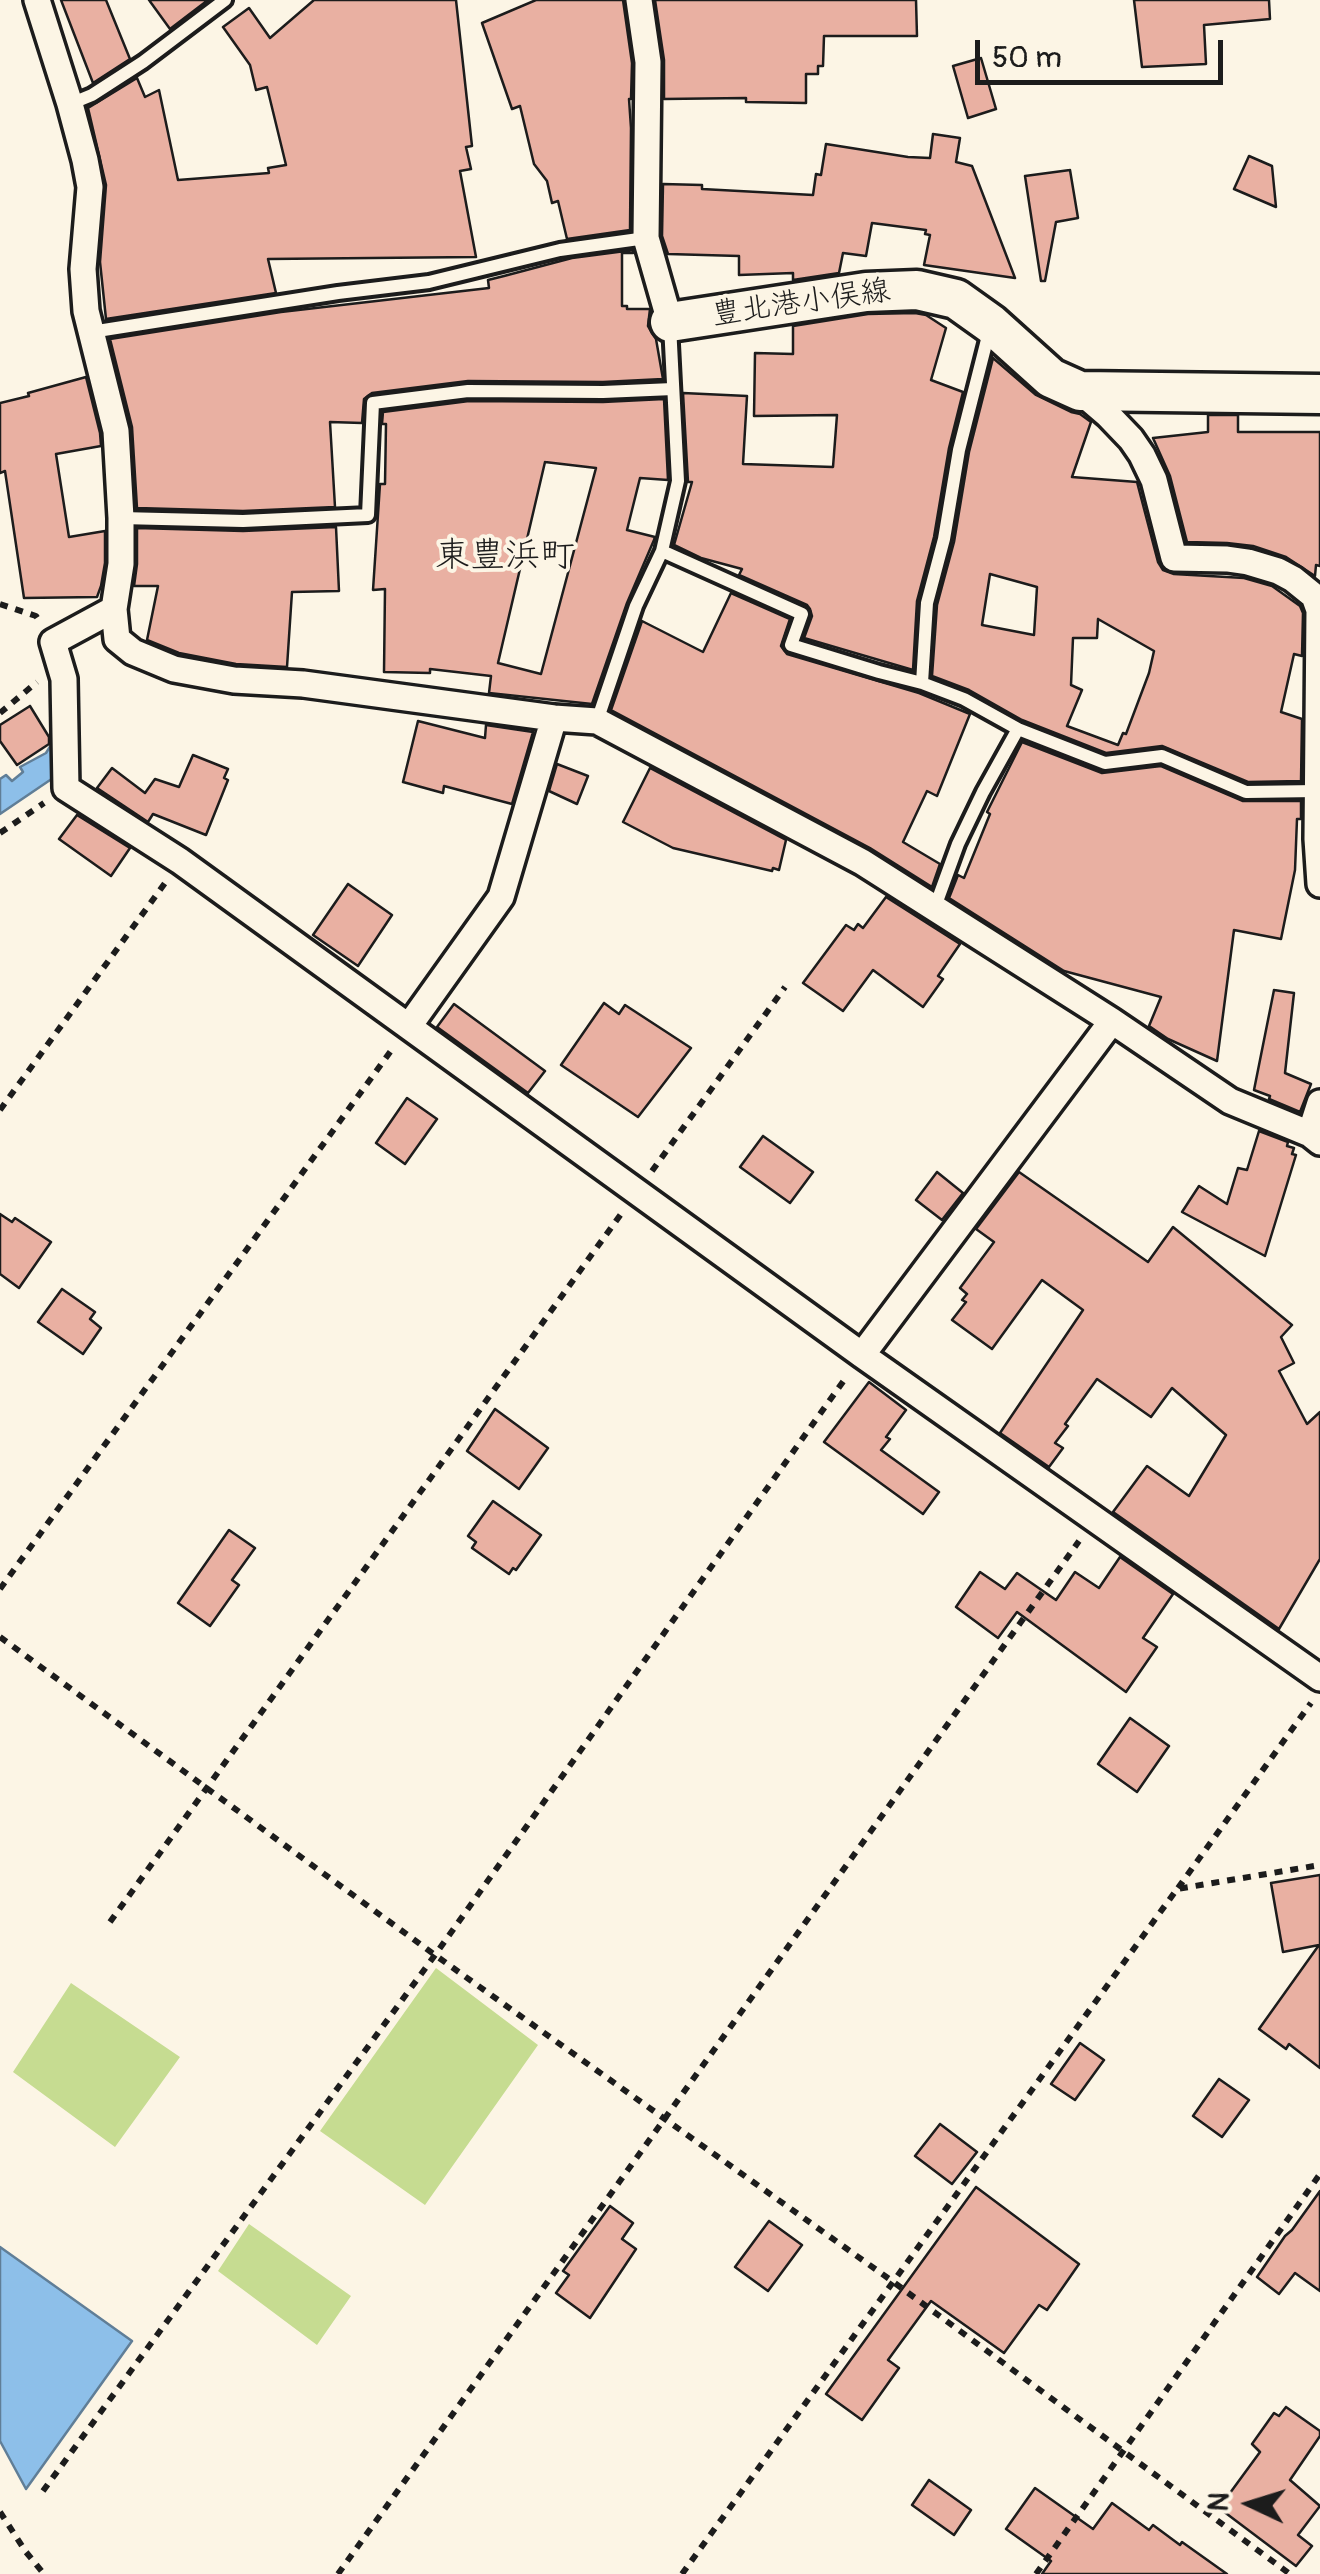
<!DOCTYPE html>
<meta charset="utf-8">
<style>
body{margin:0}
#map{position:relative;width:1320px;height:2574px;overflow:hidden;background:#fcf5e5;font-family:Pangolin,sans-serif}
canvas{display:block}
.north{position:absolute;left:1200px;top:2454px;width:100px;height:100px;-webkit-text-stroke:8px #fcf5e5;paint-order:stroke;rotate:274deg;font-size:28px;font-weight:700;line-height:40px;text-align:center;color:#1c1c1c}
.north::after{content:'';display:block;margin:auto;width:35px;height:45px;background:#1c1c1c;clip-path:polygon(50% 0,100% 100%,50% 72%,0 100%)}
.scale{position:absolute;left:975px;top:40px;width:248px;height:45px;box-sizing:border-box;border:5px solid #1c1c1c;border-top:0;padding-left:12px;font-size:30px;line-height:35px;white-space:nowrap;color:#1c1c1c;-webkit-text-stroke:8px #fcf5e5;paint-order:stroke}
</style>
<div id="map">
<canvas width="1320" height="2574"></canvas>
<div class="north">N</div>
<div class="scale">50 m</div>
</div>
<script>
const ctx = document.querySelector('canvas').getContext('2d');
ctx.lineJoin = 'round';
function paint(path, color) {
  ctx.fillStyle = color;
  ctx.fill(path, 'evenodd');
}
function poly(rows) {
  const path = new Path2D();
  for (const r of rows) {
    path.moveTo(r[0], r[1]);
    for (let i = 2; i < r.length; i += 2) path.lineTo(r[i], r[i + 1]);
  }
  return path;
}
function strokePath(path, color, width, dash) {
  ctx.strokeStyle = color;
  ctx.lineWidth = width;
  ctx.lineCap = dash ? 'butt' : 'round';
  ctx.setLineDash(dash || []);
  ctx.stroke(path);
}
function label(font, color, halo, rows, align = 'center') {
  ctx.font = font + ' Pangolin,"Klee One",sans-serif';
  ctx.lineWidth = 8;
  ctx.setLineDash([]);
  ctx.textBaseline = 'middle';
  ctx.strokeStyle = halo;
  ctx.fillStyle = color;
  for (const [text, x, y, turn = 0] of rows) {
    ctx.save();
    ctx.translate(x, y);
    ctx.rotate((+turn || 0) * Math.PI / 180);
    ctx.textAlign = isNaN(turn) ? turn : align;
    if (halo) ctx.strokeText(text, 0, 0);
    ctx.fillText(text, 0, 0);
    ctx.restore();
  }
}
paint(poly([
 [436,1968,538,2045,425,2205,320,2131],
 [71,1983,180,2057,115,2147,13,2072],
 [249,2224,351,2296,317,2345,218,2271]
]), '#c6dc91');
const water = poly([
 [51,745,56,776,0,814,0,779,6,775,12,781,23,772,20,767,46,753,51,745],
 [0,2247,132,2341,26,2489,0,2441,0,2247]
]);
paint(water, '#8dbfe9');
strokePath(water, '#607e97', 2.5);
const building = poly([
 [61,0,106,0,130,59,93,83,61,0],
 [149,0,208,0,170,29,149,0],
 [314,0,456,0,472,146,466,147,471,169,460,171,476,257,268,259,276,293,106,319,100,262,106,185,88,108,137,78,145,97,159,90,178,180,269,173,268,168,286,165,267,87,256,90,250,65,223,27,249,8,270,38,314,0],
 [536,0,623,0,632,63,631,99,629,99,631,128,630,230,567,239,558,201,552,203,547,181,534,164,520,106,512,109,482,23,536,0],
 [655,0,916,0,917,36,824,36,823,66,818,66,818,74,806,74,806,103,746,102,746,98,664,99,664,60,655,0],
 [1134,0,1269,0,1270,19,1204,25,1206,64,1142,67,1134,0],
 [981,58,996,109,968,118,953,66,981,58],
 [933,134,960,138,956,162,972,166,1015,278,924,265,930,235,925,234,926,230,872,223,866,256,843,253,839,273,793,280,793,273,739,275,739,256,668,254,662,236,663,184,702,185,702,189,813,195,816,174,821,175,826,144,908,157,930,158,933,134],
 [1249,156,1272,166,1276,207,1234,189,1249,156],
 [1070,170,1078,218,1056,222,1045,281,1041,281,1025,176,1070,170],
 [633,250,633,253,622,253,622,306,627,306,627,309,650,309,648,326,656,339,663,379,603,382,468,381,372,393,364,399,362,423,330,422,335,507,243,511,137,508,132,427,110,339,281,312,489,288,488,280,504,276,572,258,633,250],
 [915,313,926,315,946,328,931,380,963,392,949,448,934,537,917,601,913,670,804,638,812,616,810,609,807,605,739,575,742,569,701,558,674,545,692,482,688,482,683,393,747,396,743,464,833,467,837,415,754,416,755,353,793,354,793,326,868,314,915,313],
 [993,358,1036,395,1071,412,1080,414,1091,422,1072,477,1137,482,1158,562,1163,570,1174,574,1244,578,1272,586,1300,606,1303,613,1302,656,1294,654,1281,712,1302,719,1301,781,1248,782,1162,746,1106,753,1022,720,969,690,932,676,937,605,954,542,969,452,993,358],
 [990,574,1037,587,1034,635,982,625,990,574],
 [1098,619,1154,651,1149,673,1126,734,1123,733,1118,745,1067,726,1082,690,1071,685,1073,638,1097,638,1098,619],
 [86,377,100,433,101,446,56,454,69,537,105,531,105,563,101,586,97,597,24,598,5,471,0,473,0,403,29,396,28,393,86,377],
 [664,399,668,480,640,478,627,530,655,537,654,540,627,603,592,704,489,693,491,676,430,669,430,673,384,672,385,589,373,590,380,484,385,484,386,424,382,424,383,412,469,401,603,402,664,399],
 [545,462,596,468,541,674,498,663,545,462],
 [1208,415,1238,415,1238,432,1320,432,1320,566,1316,565,1315,576,1286,557,1253,546,1227,543,1187,542,1170,476,1153,438,1208,432,1208,415],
 [336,527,339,591,292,592,287,667,236,664,179,653,147,640,158,586,134,586,137,564,137,528,243,531,336,527],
 [731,593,790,619,781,646,787,654,919,693,970,714,937,796,927,791,903,842,940,864,932,887,870,848,611,710,642,621,703,652,731,593],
 [30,706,49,737,49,744,17,765,0,741,0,725,30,706],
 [418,721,485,738,486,725,533,732,512,804,444,786,443,793,403,782,418,721],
 [1022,742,1102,773,1161,766,1243,801,1301,801,1301,819,1297,819,1295,870,1281,939,1234,930,1217,1061,1168,1039,1149,1026,1161,997,1064,971,949,898,958,875,964,878,990,814,987,812,1022,742],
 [193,755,228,769,224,778,228,780,206,835,153,814,148,822,97,788,112,768,145,793,155,779,179,787,193,755],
 [557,764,588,776,577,804,549,791,557,764],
 [650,768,786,840,779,870,773,868,772,871,673,848,623,822,650,768],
 [77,815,130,848,111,876,59,839,77,815],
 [348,884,392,915,358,966,313,935,348,884],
 [886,897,960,944,938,976,943,979,923,1007,873,970,843,1011,803,983,846,925,854,930,858,924,863,928,886,897],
 [1274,990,1294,993,1285,1073,1311,1084,1300,1112,1269,1099,1270,1096,1254,1090,1274,990],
 [604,1003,619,1014,625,1005,691,1048,638,1117,561,1065,604,1003],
 [454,1004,545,1071,528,1093,437,1027,454,1004],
 [407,1098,437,1119,405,1164,376,1143,407,1098],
 [1259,1131,1288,1142,1287,1146,1294,1148,1292,1154,1296,1155,1265,1256,1182,1212,1199,1186,1227,1204,1238,1168,1247,1170,1259,1131],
 [763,1136,813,1172,790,1203,740,1167,763,1136],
 [937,1172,963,1193,942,1220,916,1200,937,1172],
 [1019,1172,1148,1262,1173,1227,1292,1325,1281,1337,1294,1363,1279,1371,1307,1424,1320,1412,1320,1559,1279,1629,1113,1512,1147,1466,1189,1496,1226,1435,1172,1388,1151,1417,1097,1379,1065,1424,1068,1426,1055,1443,1063,1448,1049,1467,1000,1433,1083,1310,1042,1280,992,1349,952,1320,966,1302,962,1300,967,1294,960,1288,994,1242,976,1229,1019,1172],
 [0,1214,12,1222,15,1218,51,1242,19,1288,0,1274,0,1214],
 [62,1289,95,1312,90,1319,101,1328,83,1354,38,1322,62,1289],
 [869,1382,906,1410,886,1437,890,1439,881,1450,939,1492,923,1514,824,1442,869,1382],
 [495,1409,548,1448,519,1489,467,1451,495,1409],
 [493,1501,541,1535,516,1570,513,1568,509,1574,472,1548,476,1542,468,1536,493,1501],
 [229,1530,255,1548,232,1580,239,1585,210,1626,178,1603,229,1530],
 [1120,1557,1173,1594,1143,1638,1157,1647,1126,1692,1017,1612,998,1638,956,1607,980,1572,1005,1589,1017,1573,1056,1600,1075,1572,1099,1588,1120,1557],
 [1130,1718,1169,1746,1137,1792,1098,1764,1130,1718],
 [1320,1875,1320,2068,1289,2044,1286,2049,1259,2029,1319,1945,1283,1952,1271,1883,1320,1875],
 [1080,2043,1104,2060,1075,2100,1051,2084,1080,2043],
 [1219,2079,1249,2100,1222,2137,1193,2116,1219,2079],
 [940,2124,977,2152,952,2184,915,2156,940,2124],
 [976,2187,1079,2264,1047,2310,1039,2305,1004,2353,931,2301,888,2360,899,2368,862,2420,826,2394,976,2187],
 [1320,2191,1320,2291,1295,2273,1279,2294,1257,2277,1285,2236,1292,2230,1320,2191],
 [610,2206,633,2223,622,2239,636,2249,590,2318,556,2293,569,2275,563,2271,610,2206],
 [769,2221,802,2245,768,2291,735,2267,769,2221],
 [1286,2407,1320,2431,1320,2436,1290,2480,1320,2506,1298,2535,1312,2546,1296,2566,1219,2508,1260,2452,1252,2444,1274,2413,1279,2416,1286,2407],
 [929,2480,971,2510,954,2535,912,2505,929,2480],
 [1035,2488,1093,2529,1112,2503,1149,2530,1153,2525,1180,2545,1182,2542,1227,2574,1042,2574,1051,2561,1006,2529,1035,2488]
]);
paint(building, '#e9b0a2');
strokePath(building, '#1c1c1c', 2.5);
const service = poly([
 [70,104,92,95,143,62,225,0],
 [91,332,338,293,429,282,560,250,646,238],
 [121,518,243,521,368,515,373,403,468,391,603,392,673,389],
 [662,551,802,614,791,645,879,672,922,683,964,699,1018,729,1105,763,1162,756,1246,792,1317,791],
 [922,683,927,603,944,539,959,450,990,328],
 [597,721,636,606,662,551,678,481,670,325],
 [935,907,958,844,983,792,1018,729]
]);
const minor = poly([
 [37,0,70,104,85,160,90,187,83,269,86,311,116,431,121,518,121,564,114,609,117,639,133,652,174,669,234,680,303,684,554,718,597,721,862,862,1112,1021,1230,1101,1310,1134,1320,1142],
 [639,0,648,62,646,238,670,322],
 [1080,391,1108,415,1131,439,1142,455,1154,480,1174,558,1227,559,1248,562,1278,571,1293,579,1314,596,1319,610,1317,839,1320,884],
 [114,609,53,642,64,679,66,788,180,861,862,1355,1320,1678],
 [409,1026,501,897,554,718],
 [1310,1134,1320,1103],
 [862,1355,1112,1021]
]);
const secondary = poly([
 [670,322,866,292,917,290,956,299,991,324,1051,378,1080,391,1320,394]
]);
strokePath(service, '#1c1c1c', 20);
strokePath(minor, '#1c1c1c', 32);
strokePath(secondary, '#1c1c1c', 45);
strokePath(poly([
 [0,604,36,616,40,622],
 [0,713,37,682],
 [0,833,44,803],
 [0,1110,165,883],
 [652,1171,785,987],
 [0,1589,393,1048],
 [0,1637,435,1955,892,2281,1290,2574],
 [1178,1888,1311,1703],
 [110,1922,621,1214],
 [43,2491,435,1955,847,1376],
 [0,2512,26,2552,44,2574],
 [338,2574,1079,1541],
 [682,2574,1177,1889,1320,1865],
 [1036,2574,1320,2174]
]), '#1c1c1c', 6, [8, 8]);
strokePath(service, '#fcf5e5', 12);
strokePath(minor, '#fcf5e5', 25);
strokePath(secondary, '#fcf5e5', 38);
label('30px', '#1c1c1c', '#fcf5e5', [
 ["豊北港小俣線",801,304,-8]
]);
label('35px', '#1c1c1c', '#fcf5e5', [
 ["東豊浜町",505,557]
]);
</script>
